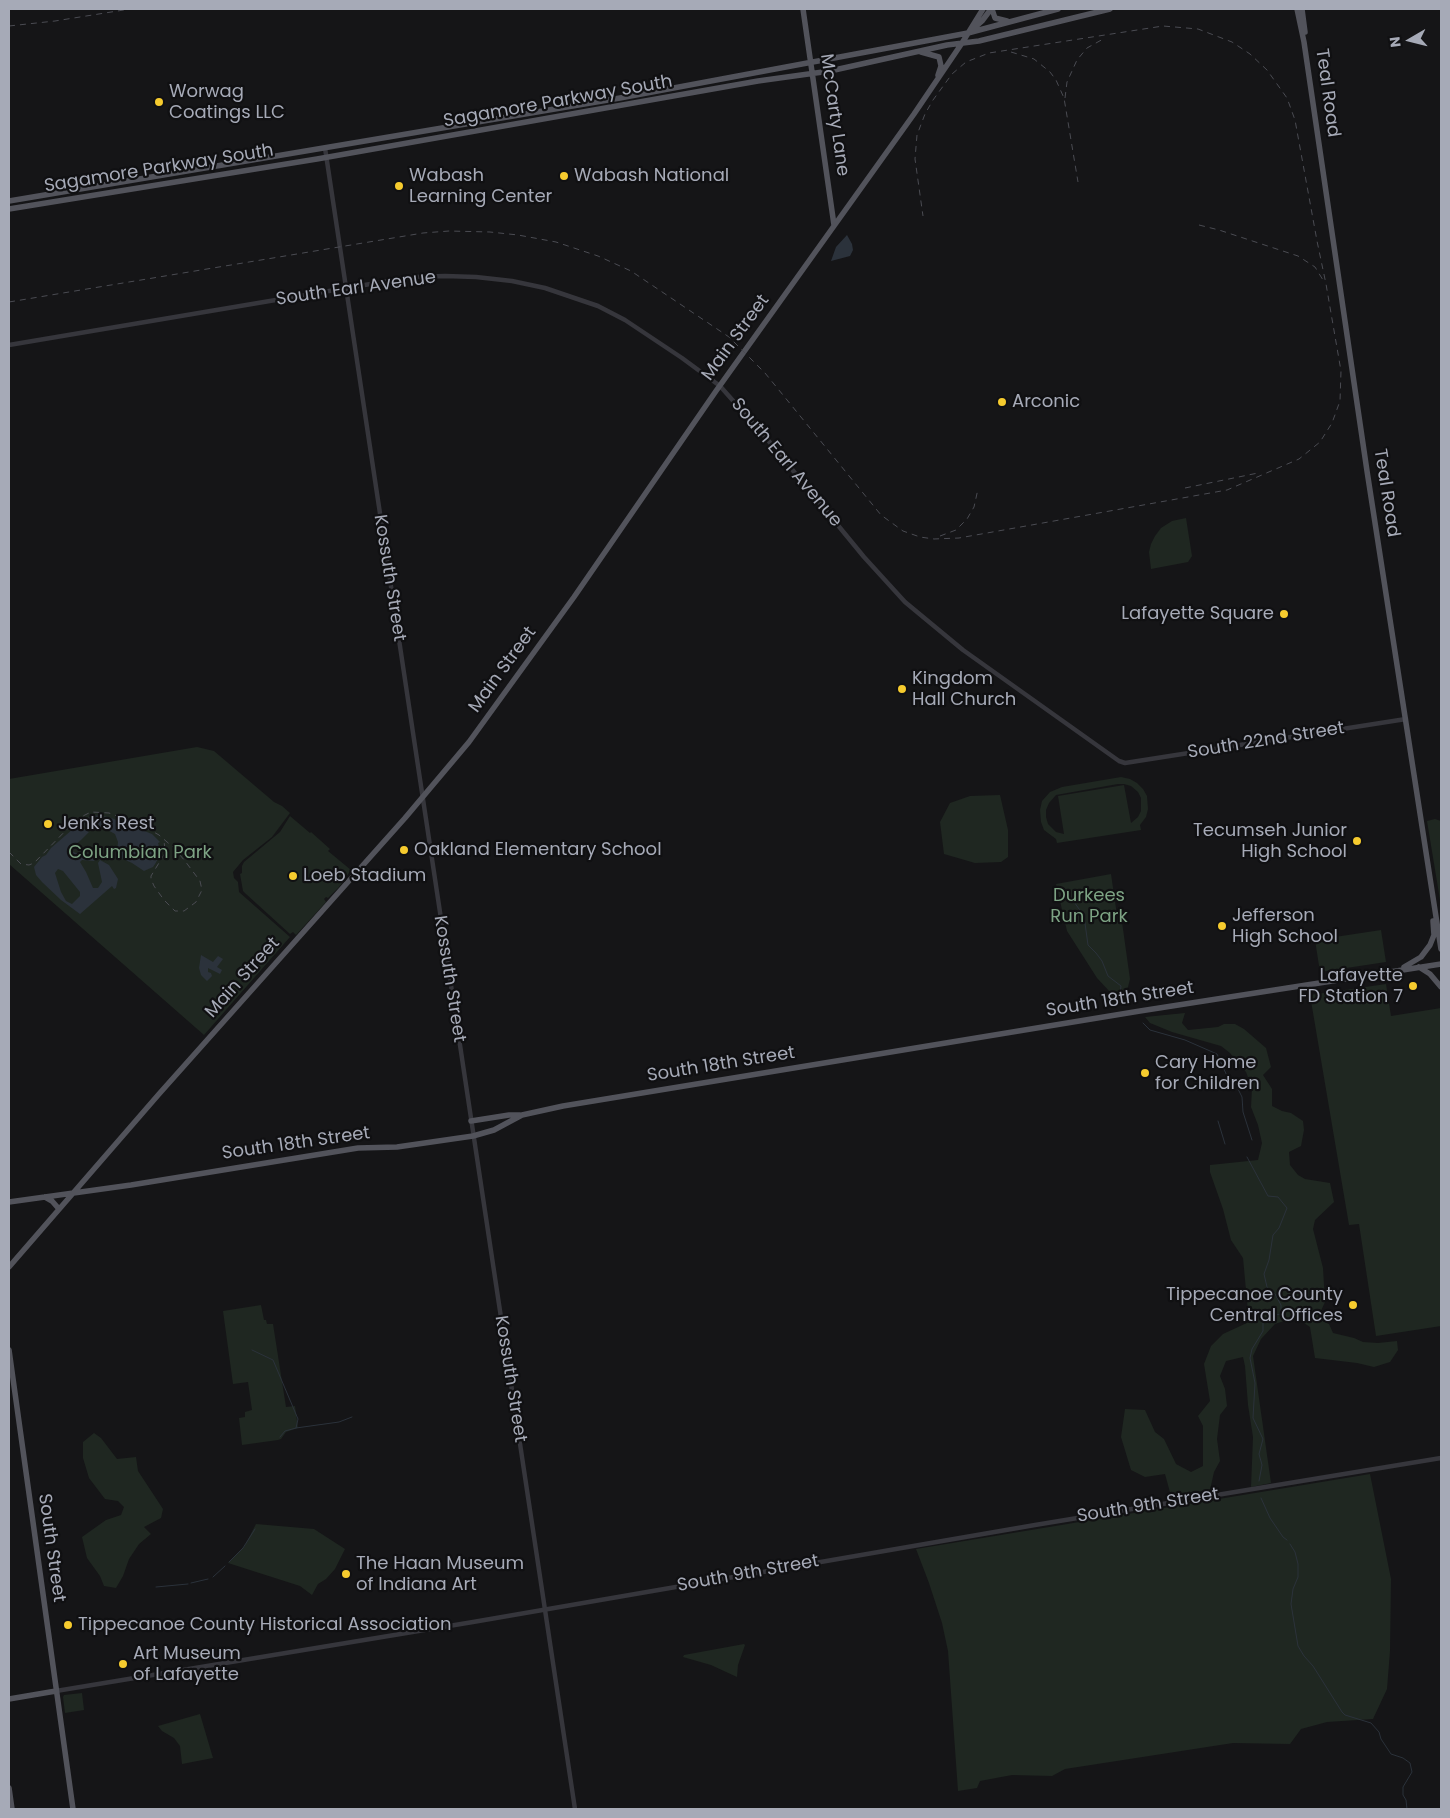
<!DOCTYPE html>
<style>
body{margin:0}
#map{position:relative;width:1450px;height:1818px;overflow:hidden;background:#151517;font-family:Poppins,sans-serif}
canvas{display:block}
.frame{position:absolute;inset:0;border:10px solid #a6aab7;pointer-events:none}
.north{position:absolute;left:1385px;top:15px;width:50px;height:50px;-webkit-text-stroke:4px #101012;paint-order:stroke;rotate:262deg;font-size:14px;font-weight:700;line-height:20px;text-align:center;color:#a6aab7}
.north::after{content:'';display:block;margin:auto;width:18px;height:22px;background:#a6aab7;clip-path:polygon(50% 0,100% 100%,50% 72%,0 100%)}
</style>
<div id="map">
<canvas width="1450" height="1818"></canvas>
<div class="frame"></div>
<div class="north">N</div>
</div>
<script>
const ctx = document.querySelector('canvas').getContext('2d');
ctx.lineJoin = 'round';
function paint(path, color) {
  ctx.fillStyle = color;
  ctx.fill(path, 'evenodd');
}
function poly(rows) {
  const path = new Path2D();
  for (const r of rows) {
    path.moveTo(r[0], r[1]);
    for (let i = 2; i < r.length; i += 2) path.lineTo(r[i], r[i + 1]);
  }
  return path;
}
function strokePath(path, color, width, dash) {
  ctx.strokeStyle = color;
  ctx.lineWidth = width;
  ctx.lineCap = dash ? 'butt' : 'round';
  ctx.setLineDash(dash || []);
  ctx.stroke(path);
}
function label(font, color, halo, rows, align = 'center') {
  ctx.font = font + ' Poppins,sans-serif';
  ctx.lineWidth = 4.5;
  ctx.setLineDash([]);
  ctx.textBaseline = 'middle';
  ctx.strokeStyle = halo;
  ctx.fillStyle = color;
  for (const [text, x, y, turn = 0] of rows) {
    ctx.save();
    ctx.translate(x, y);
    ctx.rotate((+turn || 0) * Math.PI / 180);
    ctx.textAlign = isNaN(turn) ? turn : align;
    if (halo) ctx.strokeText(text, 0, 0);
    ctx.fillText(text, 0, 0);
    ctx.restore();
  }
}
paint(poly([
 [1186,518,1192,556,1188,562,1151,569,1149,552,1151,544,1155,536,1161,528,1172,521],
 [197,747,214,751,274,802,282,806,290,813,272,837,243,860,233,872,234,878,238,882,239,892,290,937,204,1035,9,864,9,779],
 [1121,777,1130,779,1137,783,1143,789,1147,796,1148,809,1146,817,1140,825,1141,830,1057,843,1056,839,1044,830,1041,822,1040,810,1042,801,1050,792,1062,787],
 [1118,784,1124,784,1131,786,1138,792,1141,798,1141,811,1138,817,1131,823,1124,785,1058,796,1064,834,1056,832,1048,824,1046,817,1046,810,1049,803,1056,795],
 [1000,795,1008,830,1008,857,1001,862,975,863,944,854,940,822,950,803,970,796],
 [290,816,310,833,311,832,330,849,328,851,351,870,339,887,328,898,326,897,324,899,326,902,296,935,293,932,290,934,246,894,243,891,240,874,242,873,242,866,244,862,280,832],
 [1435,819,1441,821,1441,906,1427,821],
 [1111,874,1118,922,1122,922,1130,979,1128,987,1131,1002,1123,1006,1097,978,1067,931,1056,884],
 [1381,930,1386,962,1320,972,1315,940],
 [1386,984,1391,1016,1441,1008,1441,1326,1376,1336,1359,1224,1349,1225,1310,995],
 [1185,1013,1182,1023,1188,1030,1218,1027,1224,1024,1235,1024,1244,1029,1266,1048,1271,1067,1263,1075,1272,1089,1272,1106,1282,1111,1291,1113,1303,1121,1304,1130,1301,1146,1289,1152,1290,1165,1298,1175,1305,1179,1330,1183,1334,1202,1315,1220,1313,1229,1323,1268,1325,1302,1320,1313,1321,1320,1329,1324,1333,1333,1354,1338,1363,1342,1378,1343,1397,1341,1398,1350,1390,1362,1374,1367,1357,1363,1315,1358,1310,1327,1301,1321,1287,1320,1275,1324,1261,1339,1253,1356,1271,1483,1251,1487,1253,1437,1248,1405,1245,1366,1243,1357,1226,1361,1220,1376,1225,1389,1227,1406,1220,1415,1217,1439,1220,1461,1214,1472,1210,1490,1171,1496,1165,1474,1145,1477,1131,1470,1121,1437,1125,1409,1145,1410,1155,1432,1164,1439,1176,1464,1191,1472,1203,1466,1203,1426,1198,1416,1210,1401,1204,1364,1211,1346,1223,1334,1249,1322,1243,1258,1231,1240,1223,1209,1210,1172,1210,1165,1258,1160,1262,1143,1258,1125,1251,1107,1252,1088,1246,1072,1230,1053,1221,1046,1172,1032,1150,1023,1145,1017],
 [261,1305,264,1320,266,1320,267,1324,273,1324,286,1407,295,1406,298,1428,286,1432,281,1439,278,1440,242,1445,239,1418,245,1417,245,1412,252,1410,248,1382,233,1384,223,1311],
 [94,1433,101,1438,117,1459,136,1457,138,1471,163,1509,161,1518,144,1527,151,1534,139,1544,129,1559,123,1576,116,1588,104,1586,100,1576,87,1558,82,1537,106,1520,121,1515,124,1507,118,1501,105,1499,89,1478,83,1458,83,1442],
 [1370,1474,1391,1579,1390,1651,1387,1689,1373,1719,1327,1722,1301,1729,1290,1744,1233,1743,1065,1769,1052,1776,1012,1775,980,1781,977,1788,958,1791,948,1651,942,1623,929,1583,916,1549],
 [256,1524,314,1529,345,1549,335,1569,326,1579,318,1584,312,1595,300,1586,228,1563,244,1547],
 [744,1644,745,1645,738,1665,737,1677,711,1665,683,1657,684,1655],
 [82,1693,84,1710,65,1713,63,1697,64,1695],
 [200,1714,213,1758,182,1764,180,1746,174,1738,162,1731,158,1726]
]), '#1f2721');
paint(poly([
 [847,235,852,244,853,250,850,256,831,261,836,247],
 [92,815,109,817,152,834,160,842,158,843,160,849,159,857,155,864,153,867,144,871,132,863,121,858,117,852,118,842,115,834,104,828,98,827,90,829,85,827,84,821],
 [73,829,84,829,89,832,81,840,70,849,71,851,76,853,96,858,94,861,82,860,80,862,86,872,93,888,98,888,102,882,98,863,100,860,109,865,118,879,116,888,114,889,112,886,80,914,61,900,42,882,36,875,34,867,42,857,46,855,51,848],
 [58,869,63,871,80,892,80,896,72,904,66,901,61,892,55,873],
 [201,955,213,962,218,956,223,959,217,967,222,970,220,974,208,968,208,972,211,973,212,976,207,981,201,975,199,968]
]), '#2b323b');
strokePath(poly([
 [1067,892,1084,916,1088,945,1096,953,1102,961,1108,976,1121,986,1120,995,1124,1000],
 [1143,1023,1150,1030,1185,1040,1217,1054,1228,1078,1235,1083,1242,1097,1243,1112,1252,1140],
 [1218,1121,1225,1144],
 [1247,1157,1268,1196,1278,1197,1287,1208,1279,1228,1273,1235,1269,1260,1264,1274,1267,1287,1275,1294,1281,1305,1281,1314,1269,1316,1263,1323,1263,1331,1252,1349,1250,1358,1255,1383,1253,1418,1263,1439,1259,1454,1262,1465,1259,1481],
 [252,1350,273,1360,298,1419,296,1428,285,1431,280,1437],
 [296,1428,339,1422,352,1417],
 [1261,1498,1270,1518,1283,1537,1287,1540],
 [1290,1544,1295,1552,1298,1564,1298,1577,1293,1589,1291,1604,1298,1646,1304,1656,1313,1666,1342,1712,1345,1715,1371,1723,1379,1732,1381,1739,1391,1754,1403,1758,1410,1763,1412,1772,1403,1787,1403,1795,1406,1800,1407,1809],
 [229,1562,243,1548,255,1529],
 [213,1577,225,1566],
 [191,1583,208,1579],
 [156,1587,188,1584]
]), '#2b323b', 1);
strokePath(poly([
 [325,148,575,1809],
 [9,345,412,277,445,276,476,277,512,281,545,288,598,306,625,320,682,358,720,386,767,439,864,557,905,602,963,650,1119,761,1125,763,1406,719],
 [56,1691,473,1622,1035,1525,1441,1458]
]), '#36363c', 4.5);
strokePath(poly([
 [803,9,834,225],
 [992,9,995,18,1007,21],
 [1297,9,1304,42,1367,471,1441,949],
 [1302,9,1305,32],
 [972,30,982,21,991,9],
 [921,52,939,57,941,66,938,75],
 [9,201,620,98,968,33,1058,9],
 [9,209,317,159,758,81,830,71,947,45,979,41,1110,9],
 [1404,967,1421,957,1430,945,1434,935,1433,921],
 [1419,967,1430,974,1441,987],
 [471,1121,509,1115,520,1115],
 [45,1197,52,1201,59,1209],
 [9,1202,131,1185,358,1148,397,1147,473,1136,494,1130,522,1115,563,1106,1140,1011,1441,964],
 [9,1267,159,1094,405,818,469,742,574,597,716,391,914,114,962,43,983,9],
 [9,1350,73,1809],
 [9,1699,56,1691],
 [9,1788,12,1809]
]), '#52535b', 5.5);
strokePath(poly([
 [9,26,55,21,130,9],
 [1011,52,1034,59,1050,72,1056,80,1064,98,1078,182],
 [1065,98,1067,82,1077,60,1087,48,1105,38],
 [1199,225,1219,230,1298,256,1315,267,1323,280],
 [9,302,423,233,449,231,490,232,518,235,556,242,598,256,631,271,729,337,765,373,881,515,903,531,920,537,934,539,959,538,1227,490,1299,459,1320,442,1332,423,1340,401,1341,371,1326,284,1317,241,1295,120,1287,98,1267,70,1250,54,1232,42,1198,29,1163,26,989,53,966,62,952,74,933,100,925,114,917,135,915,159,923,216],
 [1185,488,1258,473],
 [940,536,956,530,967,519,974,507,978,489],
 [9,852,21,864,29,865,34,863,77,819,91,812,109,813,143,826,159,835,174,848,185,861,200,881,202,890,196,902,184,911,175,911,164,900,154,886,151,879,151,876,165,853,164,839]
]), '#4b4c53', 1, [6, 5]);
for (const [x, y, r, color] of [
 [159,102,5,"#f6cb2e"],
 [564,176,5,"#f6cb2e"],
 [399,186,5,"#f6cb2e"],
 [1002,402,5,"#f6cb2e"],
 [1284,614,5,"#f6cb2e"],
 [902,689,5,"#f6cb2e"],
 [48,824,5,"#f6cb2e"],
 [1357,841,5,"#f6cb2e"],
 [404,850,5,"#f6cb2e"],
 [293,876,5,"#f6cb2e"],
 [1222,926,5,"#f6cb2e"],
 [1413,986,5,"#f6cb2e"],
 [1145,1073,5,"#f6cb2e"],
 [1353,1305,5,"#f6cb2e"],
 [346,1574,5,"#f6cb2e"],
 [68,1625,5,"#f6cb2e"],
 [123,1664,5,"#f6cb2e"]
]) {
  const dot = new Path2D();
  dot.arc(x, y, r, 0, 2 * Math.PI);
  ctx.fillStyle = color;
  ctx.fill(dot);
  strokePath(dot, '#101012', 2);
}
label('18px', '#a6aab7', '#101012', [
 ["Worwag",169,92],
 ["Coatings LLC",169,113],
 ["Wabash",409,176],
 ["Learning Center",409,197],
 ["Wabash National",574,176],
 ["Arconic",1012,402],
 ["Lafayette Square",1274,614,"right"],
 ["Kingdom",912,679],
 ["Hall Church",912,700],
 ["Jenk's Rest",58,824],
 ["Tecumseh Junior",1347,831,"right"],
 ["High School",1347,852,"right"],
 ["Oakland Elementary School",414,850],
 ["Loeb Stadium",303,876],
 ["Jefferson",1232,916],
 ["High School",1232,937],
 ["Lafayette",1403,976,"right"],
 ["FD Station 7",1403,997,"right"],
 ["Cary Home",1155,1063],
 ["for Children",1155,1084],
 ["Tippecanoe County",1343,1295,"right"],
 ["Central Offices",1343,1316,"right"],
 ["The Haan Museum",356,1564],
 ["of Indiana Art",356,1585],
 ["Tippecanoe County Historical Association",78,1625],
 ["Art Museum",133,1654],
 ["of Lafayette",133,1675]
], 'left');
label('18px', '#a6aab7', '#101012', [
 ["Teal Road",1327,93,82],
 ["Sagamore Parkway South",558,102,-10],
 ["McCarty Lane",834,115,82],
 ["Sagamore Parkway South",159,169,-9],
 ["South Earl Avenue",356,289,-8],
 ["Main Street",736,338,-54],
 ["South Earl Avenue",786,463,50],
 ["Teal Road",1386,493,81],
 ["Kossuth Street",389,578,81],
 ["Main Street",503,670,-54],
 ["South 22nd Street",1266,741,-9],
 ["Main Street",243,978,-48],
 ["Kossuth Street",449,979,81],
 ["South 18th Street",1120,1000,-9],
 ["South 18th Street",721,1065,-9],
 ["South 18th Street",296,1144,-8],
 ["Kossuth Street",510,1379,81],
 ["South 9th Street",1148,1506,-9],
 ["South Street",51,1548,82],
 ["South 9th Street",748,1574,-10]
]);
label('18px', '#7da384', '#101012', [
 ["Columbian Park",140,853],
 ["Durkees",1089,896],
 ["Run Park",1089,917]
]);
</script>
